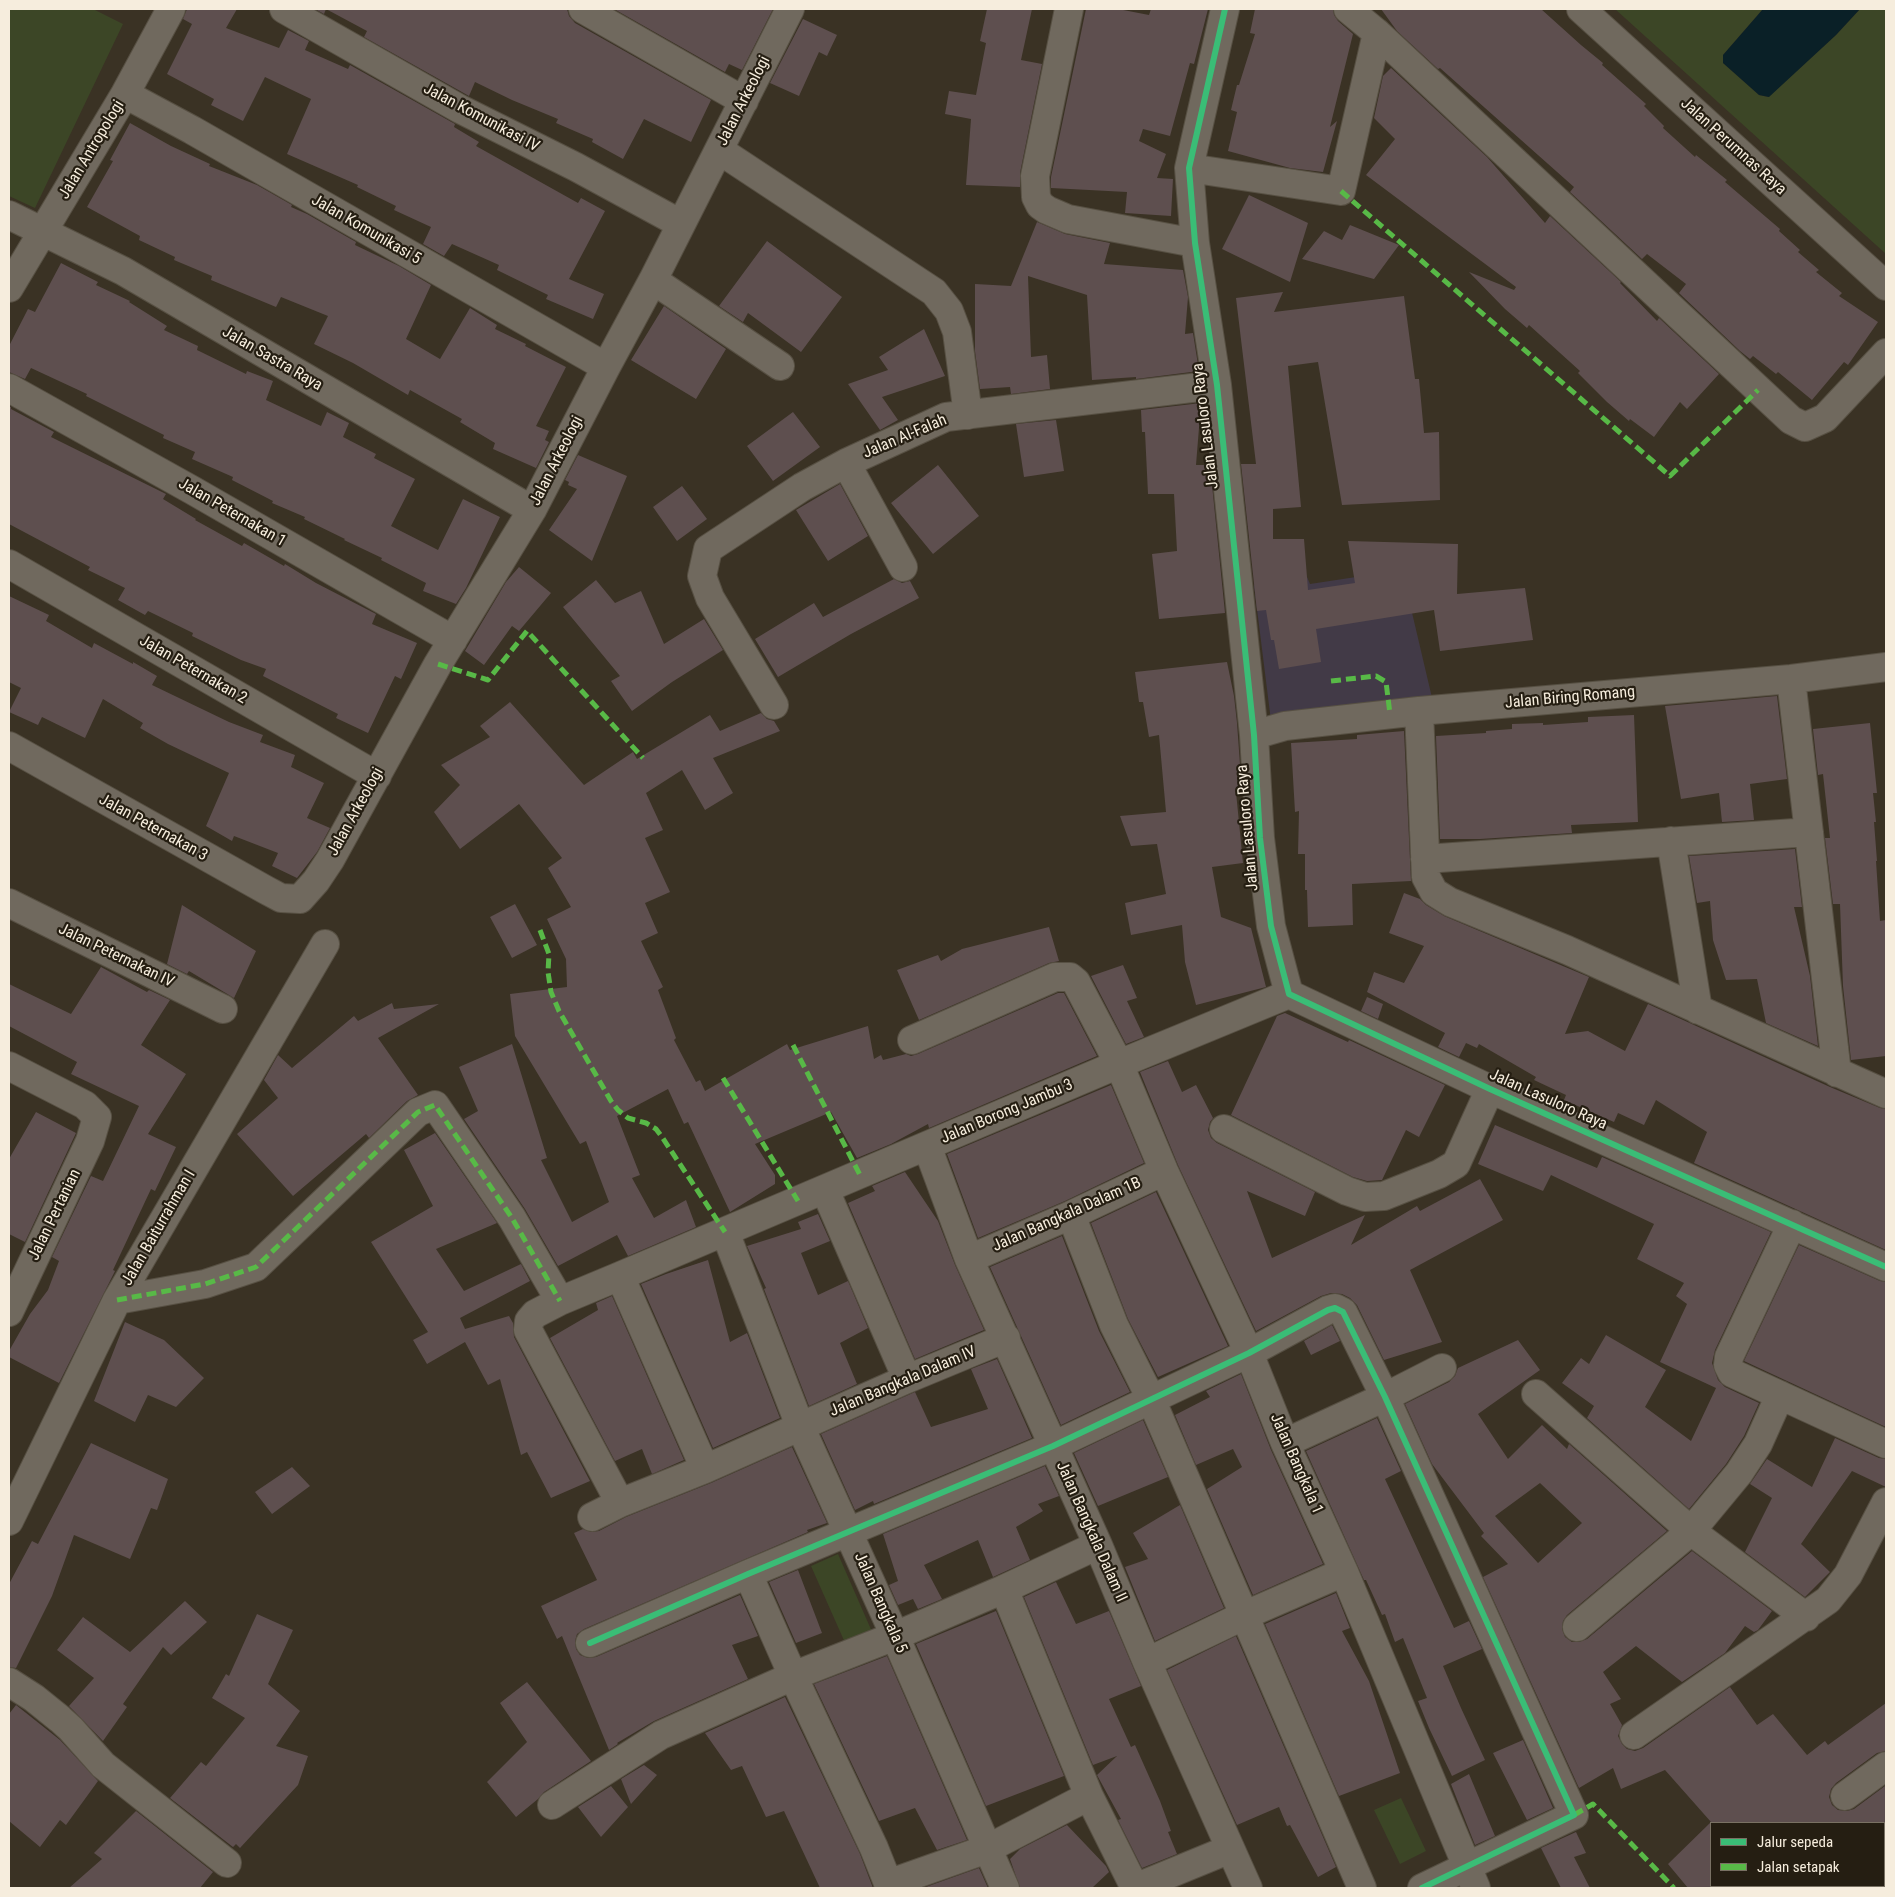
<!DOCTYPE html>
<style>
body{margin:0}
#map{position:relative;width:1895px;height:1897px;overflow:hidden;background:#3a3224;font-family:"Roboto Condensed",sans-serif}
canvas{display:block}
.frame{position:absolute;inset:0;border:10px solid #f6eddd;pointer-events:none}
.legend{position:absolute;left:1710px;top:1822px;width:175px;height:65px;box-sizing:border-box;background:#251e12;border:1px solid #797163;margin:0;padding:6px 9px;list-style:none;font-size:15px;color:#f6eddd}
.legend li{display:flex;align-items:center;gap:10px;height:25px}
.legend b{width:25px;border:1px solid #797163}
</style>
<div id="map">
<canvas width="1895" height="1897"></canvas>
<div class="frame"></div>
<ul class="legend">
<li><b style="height:6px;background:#3abd76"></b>Jalur sepeda</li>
<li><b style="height:6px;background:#58b947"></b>Jalan setapak</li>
</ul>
</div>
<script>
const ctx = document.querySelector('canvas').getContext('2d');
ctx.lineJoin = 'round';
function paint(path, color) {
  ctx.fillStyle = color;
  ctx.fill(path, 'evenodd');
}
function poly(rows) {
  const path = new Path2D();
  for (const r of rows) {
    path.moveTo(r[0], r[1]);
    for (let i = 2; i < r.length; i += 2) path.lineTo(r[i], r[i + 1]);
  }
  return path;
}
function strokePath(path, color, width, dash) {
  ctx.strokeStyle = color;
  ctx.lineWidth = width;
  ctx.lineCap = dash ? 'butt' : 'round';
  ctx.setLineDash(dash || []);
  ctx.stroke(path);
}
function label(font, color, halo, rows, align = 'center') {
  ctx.font = font + ' "Roboto Condensed",sans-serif';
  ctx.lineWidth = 4.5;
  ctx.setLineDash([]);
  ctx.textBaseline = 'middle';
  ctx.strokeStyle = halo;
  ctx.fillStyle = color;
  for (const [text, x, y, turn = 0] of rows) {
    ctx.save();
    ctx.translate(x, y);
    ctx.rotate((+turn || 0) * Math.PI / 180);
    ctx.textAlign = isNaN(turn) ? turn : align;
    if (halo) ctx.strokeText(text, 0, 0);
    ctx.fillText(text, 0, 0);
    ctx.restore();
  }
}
paint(poly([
 [1402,570,1433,702,1271,721,1254,585,1307,577,1310,584]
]), '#423a47');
paint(poly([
 [9,9,93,9,123,24,35,208,9,196],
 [1615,9,1763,9,1723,55,1723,63,1759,95,1768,97,1836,35,1860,9,1886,9,1886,254],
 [838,1554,873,1634,846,1645,811,1566],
 [1401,1798,1426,1851,1400,1864,1374,1810]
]), '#3c4626');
paint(poly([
 [1763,9,1860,9,1836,35,1769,97,1759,95,1723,63,1723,55]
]), '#0a2027');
paint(poly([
 [187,9,237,9,226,28,279,48,288,30,309,41,305,50,348,69,350,65,455,124,454,127,479,142,476,146,578,203,581,198,605,211,569,279,604,294,593,319,546,299,548,295,497,270,499,265,452,244,444,256,423,244,431,227,394,210,396,206,357,187,358,185,287,154,311,99,265,77,243,121,211,105,214,99,167,74,192,24,183,19],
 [315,9,567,9,569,16,575,23,711,100,691,142,644,119,623,159,592,142,593,139,556,123,558,119,512,100,475,82,469,96,364,37,367,31,326,9,324,14],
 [614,9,773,9,742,70,729,64,725,72],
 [987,9,1032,9,1021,60,1042,64,1020,173,1020,187,966,185,971,119,945,114,949,91,976,95,986,43,980,41],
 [1086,9,1118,9,1149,15,1151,9,1208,9,1194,64,1190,63,1170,136,1143,129,1139,141,1166,154,1157,178,1173,179,1171,216,1125,213,1127,192,1051,188,1051,177],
 [1255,9,1333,9,1334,15,1338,21,1353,34,1330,127,1337,121,1323,172,1290,168,1228,151,1237,112,1231,110,1237,85,1239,85,1255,34,1250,33],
 [1381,9,1541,9,1581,45,1603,63,1602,65,1646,104,1644,106,1664,126,1663,128,1695,157,1696,155,1727,180,1725,182,1780,229,1779,231,1800,250,1798,252,1819,270,1816,272,1842,293,1839,296,1878,322,1848,365,1844,362,1812,400,1778,372,1776,374,1753,356,1750,359,1740,351,1679,293,1686,284,1647,254,1642,259,1570,192,1574,187,1440,68,1438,69,1397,31],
 [803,19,837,35,827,56,819,52,799,96,770,83],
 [1391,68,1487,157,1545,223,1550,216,1621,282,1620,283,1657,321,1659,318,1719,374,1687,409,1680,402,1654,437,1630,419,1629,421,1607,402,1578,373,1580,371,1529,325,1527,328,1505,309,1469,272,1514,290,1516,287,1366,175,1395,139,1374,118,1383,76],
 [130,123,171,146,210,164,209,166,257,185,292,205,291,207,307,214,356,242,355,245,399,266,431,285,406,339,440,359,470,308,497,325,495,329,526,344,525,346,566,367,536,426,549,431,545,440,549,442,536,468,493,449,495,443,460,422,462,419,410,390,408,395,353,363,314,344,328,316,281,297,276,307,211,280,212,276,174,260,175,257,139,240,140,236,87,207,113,161,110,160],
 [1249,195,1308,223,1290,282,1222,249],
 [1037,222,1065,234,1110,243,1104,264,1183,270,1188,297,1185,334,1193,333,1199,371,1136,379,1136,377,1092,380,1087,295,1028,276,1031,357,1047,355,1050,389,1011,394,1010,387,980,389,975,351,975,284,1011,286],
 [1350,225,1399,245,1374,279,1302,259,1324,231,1342,240],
 [767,241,842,297,801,352,748,313,743,322,719,306],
 [61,263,98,282,96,285,130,301,129,302,167,326,164,330,198,346,197,350,246,374,247,371,273,381,266,400,321,426,327,412,349,423,343,437,376,454,374,458,415,479,391,526,438,550,463,499,500,517,466,588,456,604,423,591,426,583,381,560,382,558,344,540,345,539,304,519,305,517,272,503,273,501,232,480,233,477,192,459,195,452,163,438,164,435,86,396,87,394,31,368,25,379,9,372,9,346,28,309,35,312],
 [1283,292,1274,312,1404,296,1415,379,1419,379,1424,433,1439,432,1440,500,1342,505,1318,362,1288,366,1301,507,1273,509,1273,539,1304,539,1308,590,1355,583,1348,541,1458,544,1457,594,1525,588,1533,640,1440,651,1434,610,1316,629,1321,662,1279,669,1274,640,1271,640,1266,610,1257,611,1241,464,1256,464,1236,298],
 [664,306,726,349,696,399,631,360],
 [924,329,945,376,882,397,898,420,880,430,848,384,888,370,879,357],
 [1201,403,1196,465,1210,465,1225,613,1159,619,1152,554,1177,551,1174,494,1148,494,1145,432,1142,432,1141,410],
 [9,406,11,407,11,409,54,432,51,437,166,494,163,499,196,519,195,520,242,546,244,543,284,566,285,564,316,583,376,614,372,624,417,643,401,679,395,676,368,733,336,718,338,714,263,676,266,669,241,660,192,636,193,633,148,611,145,615,118,600,125,588,88,570,90,567,9,524],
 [793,412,820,447,773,481,747,446],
 [1056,420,1064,471,1024,477,1016,424],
 [578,455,627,476,592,561,549,530,577,489,568,485,569,482,565,480],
 [938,465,979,516,933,554,891,503],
 [840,484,868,536,828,561,796,510],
 [682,486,707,519,677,541,653,507],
 [519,567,551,593,519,631,512,626,484,665,465,651,506,582],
 [894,579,902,583,910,581,919,598,851,634,778,677,755,639,814,603,823,617],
 [596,580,615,603,641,591,664,644,704,619,723,650,672,682,632,711,611,681,620,676,563,607],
 [9,596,49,615,46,621,92,648,94,643,133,664,133,662,157,676,152,685,229,722,263,735,260,742,295,755,291,767,324,783,307,818,330,828,317,852,297,878,272,866,278,853,234,836,232,841,206,826,229,773,168,744,140,728,143,723,103,699,85,738,42,717,38,725,9,712,21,688,9,682],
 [1227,662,1234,696,1237,723,1242,792,1236,792,1243,863,1212,867,1221,917,1251,928,1266,987,1196,1005,1185,962,1182,925,1131,935,1125,903,1166,894,1157,844,1131,846,1120,816,1166,812,1159,735,1149,737,1143,702,1139,702,1135,672],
 [1777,696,1787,779,1750,784,1754,820,1722,822,1719,793,1681,799,1665,706],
 [510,702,584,785,633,752,637,759,710,715,720,731,761,713,767,719,774,721,780,731,713,758,733,793,705,810,682,770,646,793,663,830,645,838,670,892,645,903,658,933,641,941,663,987,658,990,676,1038,674,1040,696,1082,700,1080,705,1091,787,1044,790,1050,868,1026,874,1059,881,1055,883,1060,906,1054,911,1056,918,1054,1058,993,1064,993,1097,1056,929,1128,928,1124,891,1144,857,1158,831,1112,755,1144,775,1175,775,1184,730,1212,688,1122,684,1124,668,1089,617,1116,640,1175,632,1178,654,1218,686,1200,696,1227,628,1256,617,1235,558,1266,525,1209,464,1119,478,1111,459,1067,512,1044,547,1158,541,1160,572,1222,609,1202,586,1141,580,1144,515,1036,510,994,567,987,566,959,547,919,571,907,548,868,562,858,519,804,460,849,434,812,460,785,441,765,490,737,480,726],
 [1634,715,1638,822,1571,825,1572,833,1480,839,1440,839,1436,736,1486,733,1486,731,1512,729,1512,724,1543,723,1543,725,1588,722,1588,717],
 [1870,723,1877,793,1873,793,1876,822,1874,822,1877,861,1876,861,1880,921,1886,920,1886,1056,1851,1060,1843,986,1840,904,1833,904,1825,838,1830,838,1823,774,1818,775,1813,729],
 [1404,731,1411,881,1352,884,1353,925,1308,927,1307,890,1305,890,1305,854,1298,854,1299,811,1295,812,1291,743,1357,739,1357,735],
 [1795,849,1802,907,1794,907,1810,976,1818,1046,1766,1023,1757,979,1726,980,1713,940,1710,901,1697,903,1689,856],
 [1404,893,1420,899,1426,905,1444,916,1589,977,1565,1034,1588,1031,1625,1051,1648,1004,1830,1087,1880,1108,1886,1109,1886,1250,1694,1163,1707,1132,1656,1100,1644,1125,1618,1113,1614,1122,1564,1100,1566,1095,1534,1080,1536,1077,1479,1044,1477,1048,1466,1043,1459,1057,1438,1047,1445,1033,1367,992,1374,972,1404,983,1424,946,1389,933],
 [515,904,537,945,512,958,490,917],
 [182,905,256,951,234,998,189,971,187,974,167,964],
 [1049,927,1059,961,1049,963,919,1020,897,970,938,955,941,961,962,949],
 [1123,965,1137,998,1127,1001,1144,1037,1126,1044,1091,976],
 [101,967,147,992,149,990,170,1000,141,1045,186,1074,148,1134,176,1147,155,1191,151,1189,113,1270,115,1271,59,1383,9,1357,9,1351,30,1314,48,1290,59,1261,52,1257,91,1176,103,1181,139,1106,71,1074,77,1062,9,1026,9,984,71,1014],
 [1367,997,1383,1004,1378,1019,1361,1011],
 [392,1003,394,1009,439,1004,378,1038,418,1095,407,1101,369,1138,366,1134,293,1196,237,1134,278,1098,264,1080,278,1055,292,1068,354,1016,358,1021],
 [1285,1013,1348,1042,1349,1040,1445,1085,1419,1137,1406,1130,1382,1180,1367,1181,1353,1177,1231,1115,1277,1016],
 [1168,1061,1182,1092,1196,1085,1213,1118,1210,1122,1208,1130,1211,1138,1217,1143,1315,1192,1305,1216,1247,1191,1272,1258,1365,1215,1351,1245,1417,1206,1420,1211,1480,1179,1503,1220,1410,1270,1442,1342,1384,1360,1357,1305,1350,1298,1342,1294,1331,1293,1321,1296,1256,1331,1178,1165,1140,1072],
 [1111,1085,1144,1163,1065,1201,978,1238,947,1154],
 [36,1112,76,1133,25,1242,9,1234,9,1159],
 [1495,1125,1597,1168,1602,1157,1771,1232,1715,1350,1712,1363,1718,1380,1725,1387,1759,1403,1744,1436,1726,1464,1689,1509,1587,1418,1594,1406,1562,1383,1581,1358,1589,1364,1606,1335,1666,1370,1645,1407,1691,1441,1716,1388,1660,1362,1687,1304,1676,1296,1684,1283,1637,1259,1654,1224,1551,1175,1543,1191,1478,1164],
 [435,1133,497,1223,436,1249,464,1291,521,1264,530,1281,460,1318,465,1329,509,1316,513,1323,514,1337,590,1481,551,1498,527,1452,521,1455,500,1379,488,1385,465,1342,427,1364,413,1340,428,1332,371,1242,433,1206,404,1150],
 [905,1172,938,1221,955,1265,984,1330,915,1359,848,1203,875,1191,872,1186],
 [1156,1192,1228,1346,1158,1377,1128,1319,1091,1223],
 [818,1214,830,1241,801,1253,818,1295,848,1281,868,1328,840,1343,857,1384,809,1406,764,1289,766,1288,747,1246,801,1229,798,1222],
 [1062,1236,1099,1331,1130,1392,1061,1425,990,1267],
 [1799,1245,1880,1281,1886,1282,1886,1427,1744,1361],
 [708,1260,730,1342,747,1333,780,1418,713,1448,641,1284,666,1274],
 [612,1296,684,1460,652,1474,642,1449,615,1461,550,1338,598,1310,596,1303],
 [125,1322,164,1340,204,1378,176,1407,148,1395,135,1422,94,1401],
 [1332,1325,1340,1341,1311,1355,1304,1341],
 [1518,1340,1540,1370,1478,1414,1508,1459,1542,1425,1567,1449,1569,1444,1667,1531,1567,1615,1563,1621,1562,1629,1565,1637,1572,1642,1579,1642,1587,1639,1692,1551,1772,1611,1758,1630,1754,1632,1745,1626,1725,1653,1682,1682,1636,1646,1603,1672,1621,1699,1610,1704,1622,1725,1618,1736,1622,1744,1627,1749,1635,1751,1643,1748,1730,1687,1757,1725,1773,1714,1807,1755,1825,1741,1828,1745,1886,1703,1886,1751,1877,1753,1836,1783,1831,1789,1829,1797,1832,1805,1838,1810,1847,1811,1854,1809,1885,1786,1886,1823,1711,1822,1711,1888,1688,1888,1668,1864,1711,1822,1665,1770,1621,1789,1613,1768,1579,1788,1483,1577,1508,1564,1481,1536,1484,1533,1432,1464,1405,1404,1449,1382,1455,1376,1458,1368],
 [1540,1483,1582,1523,1538,1563,1495,1516],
 [997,1359,1032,1438,874,1504,873,1501,855,1510,821,1434,915,1392,931,1427,988,1409,971,1369],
 [1241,1374,1271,1450,1323,1564,1253,1595,1207,1489,1242,1467,1233,1449,1196,1465,1175,1415,1210,1397,1206,1391],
 [1377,1418,1401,1471,1385,1479,1454,1628,1469,1621,1482,1649,1443,1666,1461,1708,1485,1760,1452,1776,1429,1728,1418,1701,1427,1698,1403,1638,1395,1642,1385,1614,1382,1615,1366,1580,1364,1580,1306,1451],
 [1143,1420,1168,1477,1098,1506,1074,1453],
 [1835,1438,1879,1458,1886,1459,1886,1487,1852,1471,1801,1544,1830,1572,1805,1597,1745,1552,1772,1498,1750,1484,1767,1459,1812,1487],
 [91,1443,168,1479,157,1510,151,1508,130,1559,74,1535,52,1596,16,1668,9,1667,9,1584,32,1541,38,1544],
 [792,1447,827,1523,807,1530,808,1532,584,1629,577,1634,575,1641,576,1649,580,1655,588,1658,596,1657,740,1595,758,1636,732,1645,748,1679,654,1721,617,1743,618,1744,609,1750,562,1636,557,1639,541,1606,597,1580,574,1533,583,1529,591,1532,599,1531,626,1517,711,1483],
 [1045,1466,1059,1496,1038,1504,1043,1511,1016,1527,1030,1560,993,1577,978,1540,924,1565,942,1599,918,1609,913,1599,898,1605,889,1585,898,1581,883,1534],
 [292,1467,310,1486,272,1514,255,1492],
 [1180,1505,1224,1608,1155,1641,1125,1567,1148,1559,1133,1533],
 [798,1570,822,1633,796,1643,769,1582],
 [1056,1582,1076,1624,1109,1611,1141,1686,1109,1699,1131,1747,1135,1745,1160,1801,1171,1831,1168,1832,1177,1854,1142,1868,1118,1820,1121,1819,1097,1775,1117,1756,1093,1765,1024,1597],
 [1336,1593,1350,1628,1342,1631,1369,1681,1400,1773,1339,1796,1265,1624],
 [185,1601,207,1622,171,1655,163,1647,123,1704,127,1707,103,1741,69,1706,94,1678,57,1650,83,1617,130,1652],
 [996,1611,1064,1776,986,1806,916,1644],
 [257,1614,293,1630,268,1684,300,1711,276,1746,308,1756,298,1785,240,1848,236,1844,233,1847,170,1798,201,1762,206,1766,245,1718,212,1698,226,1674,229,1676],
 [1236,1636,1336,1867,1318,1877,1290,1825,1287,1826,1279,1807,1237,1825,1167,1670],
 [887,1656,967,1840,937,1850,915,1808,879,1821,814,1684],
 [527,1682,591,1761,544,1792,538,1799,516,1817,487,1782,527,1742,500,1703],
 [785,1697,860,1854,873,1888,820,1888,784,1811,766,1817,742,1766,731,1770,705,1733],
 [16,1705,60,1740,98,1781,66,1825,60,1820,40,1847,9,1821,9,1714],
 [1523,1740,1553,1808,1527,1820,1493,1753],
 [644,1765,657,1775,631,1804,621,1779],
 [1469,1774,1495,1836,1475,1845,1451,1784],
 [611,1786,628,1807,601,1837,578,1807],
 [136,1811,213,1872,200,1888,69,1888,102,1859,94,1853],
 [1067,1825,1106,1866,1109,1872,1092,1888,1020,1888,1010,1859,1020,1849],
 [1576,1832,1586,1853,1574,1857,1590,1888,1561,1888,1541,1848],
 [979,1868,988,1888,923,1888]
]), '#5e4f4f');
const minor = poly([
 [284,9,460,109,576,167,681,224],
 [583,9,744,101],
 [1069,9,1035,176,1036,197,1040,205,1047,210,1068,219,1195,243],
 [1225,9,1189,168,1195,243,1217,385,1254,735,1260,838,1271,926,1289,994,1490,1089,1886,1267],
 [1348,9,1377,33,1791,420,1805,427,1825,418,1886,353],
 [1581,9,1886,286],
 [125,94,192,130,606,367],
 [719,150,934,292,949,311,957,332,968,415],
 [1189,168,1341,191,1377,33],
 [9,215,123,271,532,510],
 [653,280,780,366],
 [9,288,125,94,171,9],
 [9,388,192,490,453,640],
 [846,463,903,567],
 [9,564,377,776],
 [1791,679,1837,1073],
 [774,705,710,598,702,576,708,549,802,487,846,463,946,417,1217,385],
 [1419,711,1426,877,1434,892,1450,902,1567,950,1886,1094],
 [1254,735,1285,726,1419,711,1791,679,1886,667],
 [9,746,266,890,281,898,300,899,316,881,330,860,438,664,532,510,606,367,653,280,790,9],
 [1671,841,1698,1010],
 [1425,859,1809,832],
 [9,903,223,1009],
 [912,1040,1055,977,1070,977,1076,982,1119,1064,1164,1171,1249,1353,1285,1443,1344,1572,1476,1888],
 [9,1066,85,1105,97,1117,90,1141,9,1312],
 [1224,1129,1347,1191,1365,1197,1384,1196,1439,1174,1456,1164,1490,1089],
 [927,1146,969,1259,1098,1545,1147,1662,1248,1888],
 [825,1190,907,1379],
 [1071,1215,1114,1325,1151,1399,1362,1888],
 [1792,1224,1729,1357,1728,1365,1732,1373,1886,1444],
 [725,1232,800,1426,895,1636,1005,1888],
 [969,1259,1071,1215,1164,1171],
 [117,1300,205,1284,256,1267,418,1112,435,1105,512,1218,560,1301],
 [1536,1394,1691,1531,1806,1617],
 [1285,1443,1385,1397,1442,1368],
 [705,1469,620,1276,1119,1064,1289,994],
 [620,1503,528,1330,529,1321,535,1314,560,1301,620,1276],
 [592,1517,620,1503,705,1469,907,1379,1006,1338],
 [9,1521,117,1300,325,944],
 [748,1574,793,1676,874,1848,890,1888],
 [1004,1589,1089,1796,1135,1888],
 [1577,1627,1691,1531,1739,1473,1758,1444,1780,1395],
 [590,1643,748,1574,1053,1446,1249,1353,1328,1310,1335,1308,1343,1312,1385,1397,1574,1815,1422,1888],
 [1147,1662,1243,1616,1344,1572],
 [9,1682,34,1698,60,1719,71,1729,103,1765,227,1863],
 [1634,1735,1828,1600,1848,1575,1886,1502],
 [1845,1796,1886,1766],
 [552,1805,661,1735,793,1676,895,1636,1004,1589,1098,1545],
 [888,1884,987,1849,1089,1796],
 [1135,1888,1230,1849]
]);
strokePath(minor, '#575043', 30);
strokePath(minor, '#70695e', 28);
strokePath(poly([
 [1341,191,1670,476,1758,390],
 [438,664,488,680,527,631,643,758],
 [1331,681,1376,676,1386,682,1390,714],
 [540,930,549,954,548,972,551,992,559,1011,611,1101,618,1110,628,1118,646,1123,656,1129,662,1137,725,1232],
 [793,1045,860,1175],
 [723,1078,798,1201],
 [117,1300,205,1284,256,1267,418,1112,435,1105,512,1218,560,1301],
 [1574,1815,1593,1804,1674,1888]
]), '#58b947', 5, [10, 5]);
strokePath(poly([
 [1225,9,1189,168,1195,243,1217,385,1254,735,1260,838,1271,926,1289,994,1490,1089,1886,1267],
 [590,1643,748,1574,1053,1446,1249,1353,1328,1310,1335,1308,1343,1312,1385,1397,1574,1815,1422,1888]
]), '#3abd76', 6);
label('16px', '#f6eddd', '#251e12', [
 ["Jalan Arkeologi",744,101,-63],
 ["Jalan Komunikasi IV",481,118,28],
 ["Jalan Perumnas Raya",1733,147,42],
 ["Jalan Antropologi",92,150,-59],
 ["Jalan Komunikasi 5",366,230,30],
 ["Jalan Sastra Raya",272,359,30],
 ["Jalan Lasuloro Raya",1206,426,-97],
 ["Jalan Al-Falah",905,437,-23],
 ["Jalan Arkeologi",557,461,-63],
 ["Jalan Peternakan 1",232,513,30],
 ["Jalan Peternakan 2",193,670,30],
 ["Jalan Biring Romang",1570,698,-5],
 ["Jalan Arkeologi",356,812,-61],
 ["Jalan Peternakan 3",153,828,29],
 ["Jalan Lasuloro Raya",1248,828,-95],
 ["Jalan Peternakan IV",116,956,26],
 ["Jalan Lasuloro Raya",1548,1100,24],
 ["Jalan Borong Jambu 3",1007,1112,-23],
 ["Jalan Pertanian",55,1215,-64],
 ["Jalan Bangkala Dalam 1B",1067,1215,-24],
 ["Jalan Baiturrahman I",159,1228,-60],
 ["Jalan Bangkala Dalam IV",903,1382,-23],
 ["Jalan Bangkala 1",1296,1464,66],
 ["Jalan Bangkala Dalam II",1091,1532,66],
 ["Jalan Bangkala 5",880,1603,66]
]);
</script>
